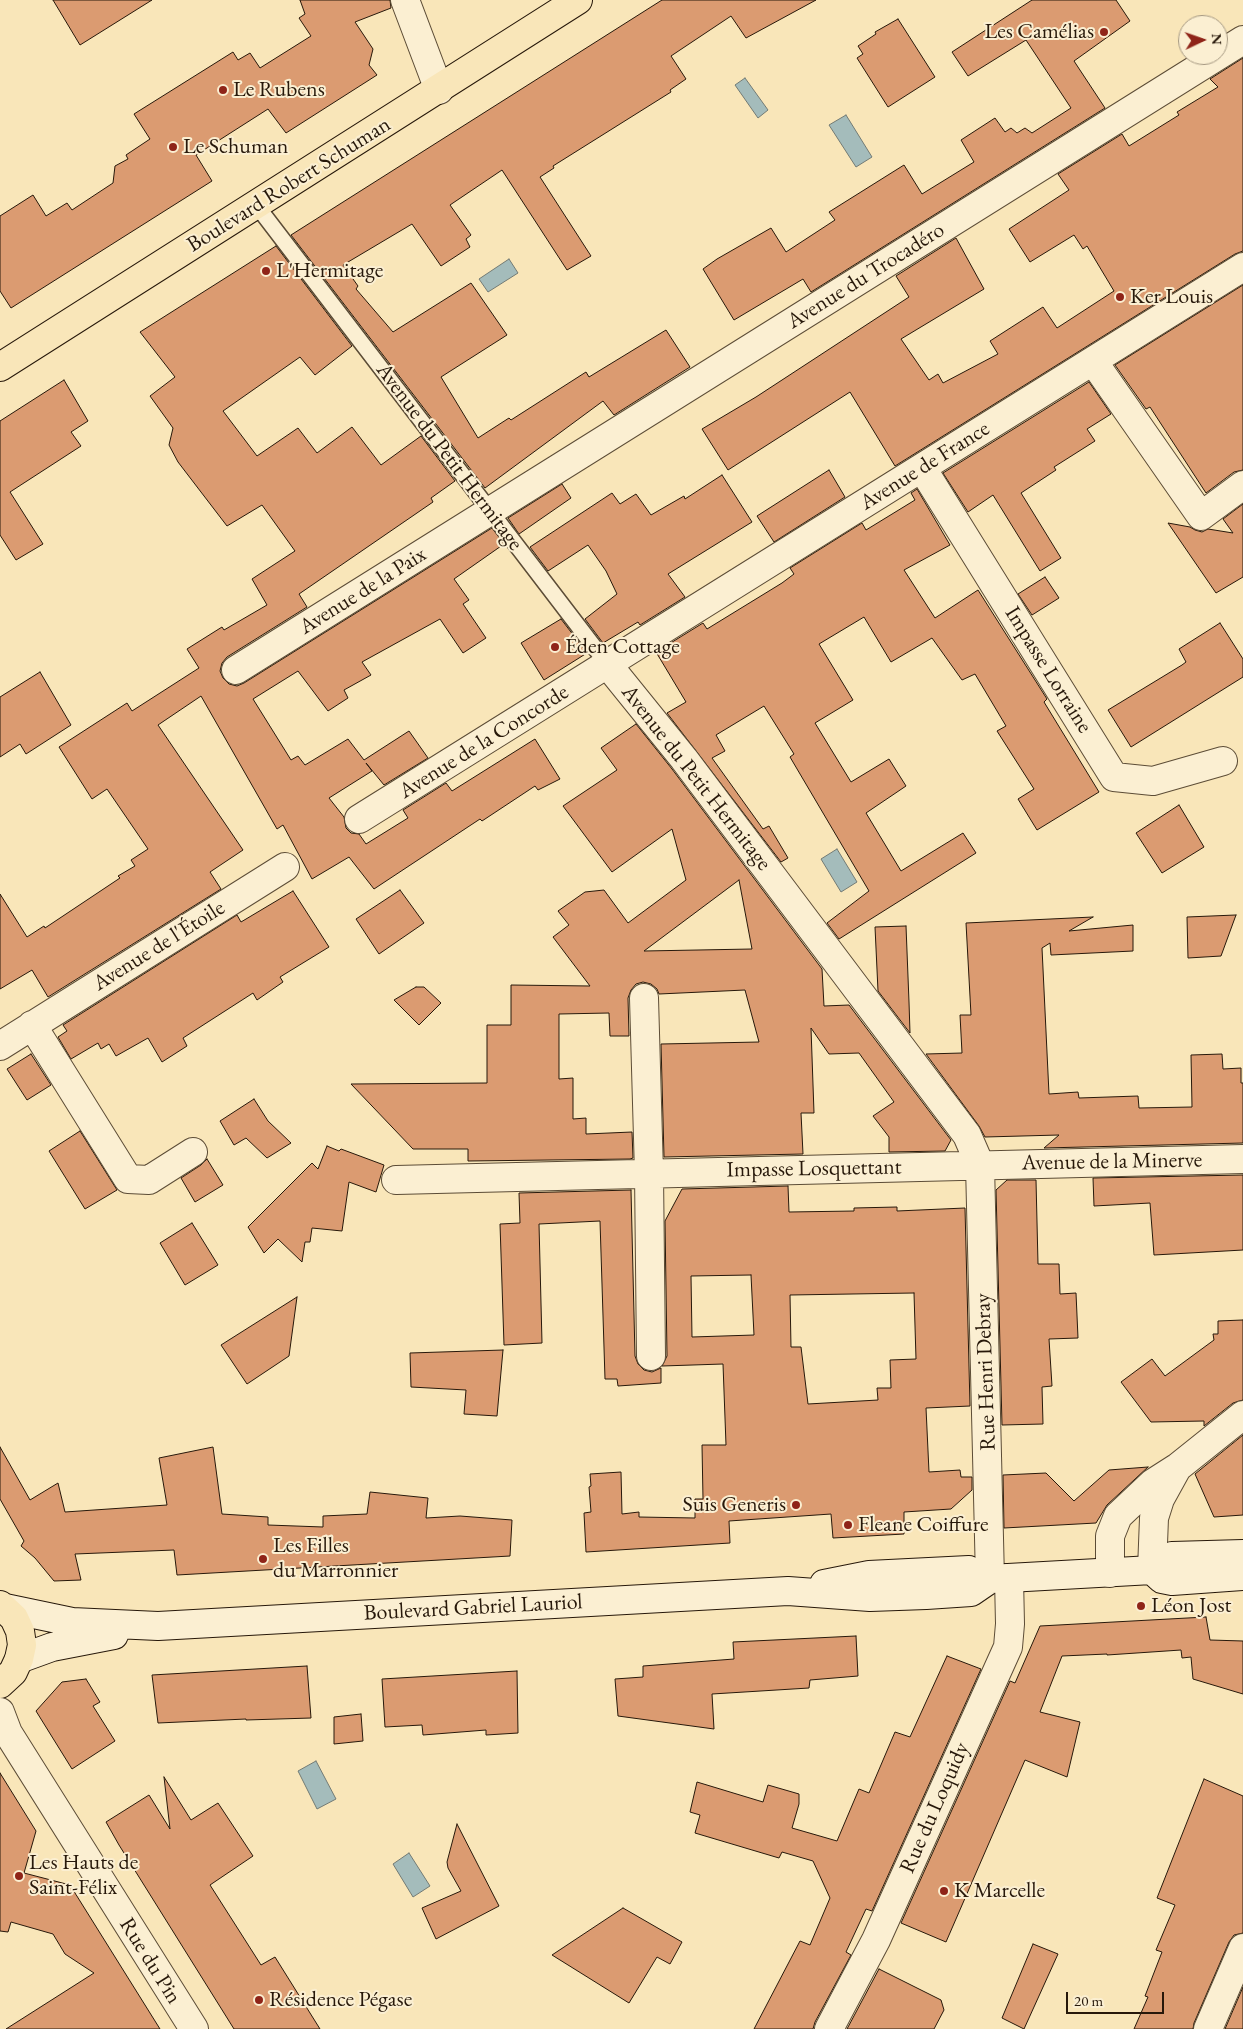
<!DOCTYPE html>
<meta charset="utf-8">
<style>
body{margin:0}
#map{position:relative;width:1243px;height:2029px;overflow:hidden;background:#f9e6b9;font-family:"EB Garamond",serif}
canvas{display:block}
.north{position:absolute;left:1178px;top:15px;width:50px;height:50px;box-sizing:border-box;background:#fbefd2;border:1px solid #a69982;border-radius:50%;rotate:87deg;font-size:14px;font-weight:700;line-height:20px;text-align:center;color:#27180a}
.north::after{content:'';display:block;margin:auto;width:18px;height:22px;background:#8f2418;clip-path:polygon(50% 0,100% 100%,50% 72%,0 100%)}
.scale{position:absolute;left:1066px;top:1992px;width:98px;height:22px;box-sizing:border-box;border:2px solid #27180a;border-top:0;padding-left:6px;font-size:15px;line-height:18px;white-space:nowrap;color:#27180a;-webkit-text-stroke:4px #fbefd2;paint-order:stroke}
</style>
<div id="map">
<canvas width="1243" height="2029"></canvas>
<div class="north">N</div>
<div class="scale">20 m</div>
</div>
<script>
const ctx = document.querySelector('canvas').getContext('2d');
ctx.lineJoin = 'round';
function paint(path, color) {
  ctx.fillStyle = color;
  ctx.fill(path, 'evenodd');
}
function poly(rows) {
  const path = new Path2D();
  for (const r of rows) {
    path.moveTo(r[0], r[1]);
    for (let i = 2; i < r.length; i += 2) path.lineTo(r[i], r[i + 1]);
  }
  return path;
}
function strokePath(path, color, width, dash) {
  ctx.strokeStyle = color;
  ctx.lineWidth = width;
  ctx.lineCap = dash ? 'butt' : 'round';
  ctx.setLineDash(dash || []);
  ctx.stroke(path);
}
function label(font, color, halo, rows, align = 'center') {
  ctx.font = font + ' "EB Garamond",serif';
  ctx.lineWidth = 4;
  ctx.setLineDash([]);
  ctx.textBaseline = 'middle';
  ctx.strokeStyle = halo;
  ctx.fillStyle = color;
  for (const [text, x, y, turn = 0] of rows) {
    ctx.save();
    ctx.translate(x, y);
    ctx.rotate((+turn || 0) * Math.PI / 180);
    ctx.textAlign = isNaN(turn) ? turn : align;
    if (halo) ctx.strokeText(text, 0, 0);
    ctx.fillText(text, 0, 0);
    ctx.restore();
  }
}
const water = poly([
 [745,78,768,110,758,118,735,85,745,78],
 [846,115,872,157,856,167,829,125,846,115],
 [509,259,518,273,488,292,479,279,509,259],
 [837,849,857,882,841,892,821,859,837,849],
 [316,1761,336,1799,317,1809,298,1771,316,1761],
 [409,1853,430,1886,413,1897,393,1864,409,1853]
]);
paint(water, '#a4bcbb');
strokePath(water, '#727a74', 1);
const building = poly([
 [53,0,152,0,80,45,53,0],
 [300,0,390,0,391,8,355,22,373,49,369,65,377,75,286,133,268,109,196,155,212,181,11,308,0,291,0,216,33,195,46,216,67,203,72,210,113,183,115,166,128,159,126,155,150,139,134,114,233,52,238,60,250,53,260,68,311,36,299,18,305,14,300,0],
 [662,0,816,0,746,38,731,16,671,56,686,79,670,90,671,92,553,166,554,168,540,177,591,256,567,270,502,170,450,205,471,235,466,239,470,247,441,266,412,224,343,265,358,286,356,289,393,332,471,283,507,335,441,377,478,438,509,418,511,420,586,372,589,377,666,330,690,367,614,415,603,401,485,488,291,235,662,0],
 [1032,0,1116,0,1130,21,1074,61,1105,108,811,292,803,279,734,320,703,269,717,259,771,228,786,252,835,220,829,212,904,165,922,194,974,162,961,140,995,118,1005,132,1011,128,1017,133,1025,128,1032,133,1071,108,1026,40,968,76,952,52,1032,0],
 [898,19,935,77,888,107,857,58,863,54,858,46,876,34,875,32,898,19],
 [1243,58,1243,251,1235,254,895,466,850,392,728,470,702,429,756,397,909,297,896,276,956,238,984,289,901,339,929,380,938,374,943,383,998,354,990,341,1043,307,1057,328,1114,291,1087,246,1083,249,1074,235,1030,262,1009,229,1069,190,1058,174,1122,134,1129,146,1179,115,1177,112,1218,87,1210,79,1243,58],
 [276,246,352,346,315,375,300,357,223,411,257,456,298,428,317,453,352,427,381,465,421,436,455,481,431,498,433,502,299,594,307,607,227,657,222,663,220,671,223,678,229,684,237,686,244,683,492,528,504,544,454,579,469,600,463,604,486,638,463,653,440,619,362,662,371,675,344,690,348,698,328,711,298,671,253,699,291,760,298,756,305,765,348,739,364,760,409,731,428,758,384,785,366,763,372,771,329,798,344,817,346,828,351,833,359,834,366,844,408,818,403,810,446,783,452,791,535,739,560,779,538,790,535,786,482,821,480,819,374,889,349,857,312,879,283,825,277,829,201,696,158,725,243,850,210,872,221,889,48,997,32,970,0,989,0,894,27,937,44,926,45,928,120,878,118,876,135,866,131,860,148,849,107,789,92,799,59,747,127,703,132,711,199,668,187,649,222,627,224,630,267,605,252,579,295,551,262,505,227,526,178,462,169,445,173,428,150,396,175,377,140,332,276,246],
 [1243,285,1243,470,1234,472,1206,493,1150,407,1146,409,1115,365,1243,285],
 [64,380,88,421,71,432,81,446,10,492,43,544,16,560,0,535,0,421,64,380],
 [1089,382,1111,414,1087,429,1095,441,1054,467,1056,470,1021,493,1061,558,1040,571,993,495,968,512,943,473,1089,382],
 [829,470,845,497,774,542,757,516,829,470],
 [722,475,752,522,668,574,685,597,640,625,638,622,603,643,585,619,617,594,606,571,588,545,548,571,530,547,612,493,620,504,636,494,651,515,684,496,685,499,722,475],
 [562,484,571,498,519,534,508,518,562,484],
 [917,489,950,545,904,570,935,618,978,590,1047,699,1044,702,1099,792,1037,830,1018,799,1034,789,997,731,1006,726,975,674,962,680,932,638,891,662,864,617,819,644,853,700,815,723,851,782,889,759,906,786,866,813,901,871,963,833,976,853,839,939,827,923,869,891,790,757,794,754,764,706,716,735,725,751,712,758,763,829,769,826,788,858,781,862,667,713,686,702,656,652,703,623,707,629,782,583,794,574,790,568,862,523,866,530,915,500,911,493,917,489],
 [1243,504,1243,577,1216,593,1168,523,1190,527,1195,530,1202,532,1208,529,1233,533,1223,519,1243,504],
 [1045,577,1059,598,1032,615,1018,594,1045,577],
 [561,619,587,653,544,680,521,643,561,619],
 [1220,623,1243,659,1243,677,1131,747,1108,710,1182,665,1186,662,1179,649,1220,623],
 [40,672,71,725,26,754,20,744,0,757,0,697,40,672],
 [636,724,672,769,822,969,824,1006,849,1005,951,1140,945,1151,889,1152,889,1137,873,1116,894,1102,859,1053,829,1054,811,1028,814,1113,801,1113,803,1154,664,1157,661,1044,759,1042,745,990,659,994,657,989,651,984,643,982,636,984,631,990,628,998,629,1036,610,1036,609,1013,559,1014,559,1079,573,1078,573,1119,586,1118,586,1134,632,1132,633,1158,630,1159,468,1161,468,1149,413,1149,351,1084,487,1083,487,1025,511,1025,511,985,590,986,553,937,569,925,558,911,585,892,604,890,628,923,686,880,672,829,612,872,563,806,617,770,601,748,636,724],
 [739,880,752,949,644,951,739,880],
 [1179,805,1204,847,1162,873,1136,833,1179,805],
 [400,890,424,923,379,954,356,919,400,890],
 [293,891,329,947,280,977,283,982,257,1000,253,993,183,1038,187,1046,162,1062,148,1038,116,1056,109,1044,101,1049,98,1043,71,1059,58,1037,67,1031,63,1025,237,915,241,922,293,891],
 [1236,915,1221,956,1188,958,1187,917,1236,915],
 [1093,917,1069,931,1133,925,1133,951,1051,955,1050,943,1042,948,1049,1094,1078,1092,1079,1098,1138,1096,1139,1108,1192,1107,1191,1055,1222,1054,1223,1069,1241,1068,1241,1083,1243,1083,1243,1143,1044,1148,1059,1135,985,1137,979,1126,926,1054,962,1053,960,1015,971,1015,966,923,1093,917],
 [906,926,909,1002,910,1033,878,991,875,927,906,926],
 [416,987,424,987,441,1003,419,1025,394,1000,416,987],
 [31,1054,51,1085,27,1100,7,1069,31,1054],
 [254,1099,268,1121,291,1143,267,1158,246,1138,234,1145,220,1121,254,1099],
 [80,1131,117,1190,85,1209,49,1151,80,1131],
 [327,1146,339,1151,341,1149,384,1165,376,1192,349,1182,342,1231,312,1228,310,1242,305,1242,302,1262,278,1239,264,1253,248,1227,312,1163,318,1169,327,1146],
 [207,1159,223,1185,195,1202,181,1178,201,1165,207,1159],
 [1243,1175,1243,1250,1154,1255,1150,1203,1094,1206,1093,1178,1243,1175],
 [1007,1180,1036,1180,1038,1264,1059,1264,1060,1294,1076,1293,1078,1338,1049,1339,1052,1386,1042,1387,1043,1424,1002,1425,996,1190,1007,1180],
 [788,1186,789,1212,854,1211,854,1208,897,1207,897,1211,965,1208,970,1406,926,1408,929,1472,960,1470,961,1477,972,1477,972,1490,951,1509,904,1512,904,1534,833,1538,831,1514,729,1521,730,1543,586,1552,584,1513,591,1512,589,1487,591,1486,590,1474,621,1472,622,1514,639,1512,639,1517,695,1518,695,1499,703,1499,702,1445,726,1445,723,1364,662,1366,667,1356,665,1221,682,1189,788,1186],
 [751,1275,754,1335,692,1337,691,1276,751,1275],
 [914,1293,916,1359,890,1360,891,1388,877,1388,878,1400,808,1404,801,1347,791,1347,790,1295,914,1293],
 [631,1190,635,1356,638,1364,644,1370,652,1372,661,1368,661,1383,618,1386,617,1379,605,1379,600,1221,539,1224,542,1343,504,1345,500,1224,520,1223,519,1193,631,1190],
 [192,1223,218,1265,185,1285,160,1243,192,1223],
 [297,1297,289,1356,247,1384,221,1345,297,1297],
 [1243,1320,1243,1400,1233,1403,1204,1426,1204,1421,1151,1422,1121,1382,1152,1359,1165,1376,1214,1340,1213,1334,1218,1334,1218,1321,1243,1320],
 [503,1350,497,1416,464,1414,466,1390,411,1387,410,1353,503,1350],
 [1243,1435,1243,1515,1214,1517,1195,1474,1243,1435],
 [0,1447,30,1500,58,1483,65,1512,167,1505,159,1458,213,1447,222,1514,268,1517,268,1525,323,1527,323,1516,367,1514,370,1492,428,1498,426,1518,460,1516,512,1520,510,1556,177,1575,174,1550,75,1554,81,1580,54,1581,35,1558,21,1546,24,1541,0,1499,0,1447],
 [1148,1467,1107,1505,1096,1523,1004,1528,1003,1475,1046,1473,1074,1501,1109,1470,1148,1467],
 [1206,1617,1210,1640,1243,1641,1243,1694,1193,1679,1191,1657,1182,1658,1181,1650,1107,1655,1107,1654,1062,1656,1040,1712,1080,1722,1067,1777,1025,1760,946,1942,901,1923,1010,1681,1015,1683,1040,1626,1206,1617],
 [856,1636,858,1676,810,1680,809,1688,712,1694,714,1729,618,1716,615,1679,643,1677,643,1666,734,1659,733,1642,856,1636],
 [947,1656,981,1669,872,1911,866,1909,846,1952,851,1955,815,2022,813,2029,754,2029,800,1941,810,1945,830,1898,813,1861,782,1852,779,1858,695,1833,700,1815,690,1812,697,1782,763,1802,768,1785,799,1794,799,1804,792,1828,837,1841,859,1789,869,1793,895,1732,910,1737,947,1656],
 [307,1666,311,1718,246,1720,246,1719,158,1723,152,1675,307,1666],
 [517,1671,518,1733,486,1735,486,1730,423,1735,422,1725,385,1727,382,1679,517,1671],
 [86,1679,100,1702,93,1706,115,1741,72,1769,36,1711,62,1682,86,1679],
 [361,1714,363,1741,334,1744,334,1717,361,1714],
 [0,1773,36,1831,24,1873,70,1885,160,2029,6,2029,94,1973,65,1954,53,1934,11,1922,8,1932,0,1931,0,1773],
 [164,1777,191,1820,218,1803,253,1856,210,1885,261,1965,275,1957,320,2029,234,2029,119,1845,106,1822,149,1795,170,1829,164,1777],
 [1204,1779,1243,1796,1243,1933,1234,1935,1229,1942,1194,2023,1193,2029,1134,2029,1148,1997,1145,1996,1162,1952,1156,1950,1175,1905,1157,1898,1204,1779],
 [457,1824,499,1906,436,1939,422,1908,461,1891,448,1868,447,1862,457,1824],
 [623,1908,682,1942,670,1964,657,1957,629,2003,552,1955,623,1908],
 [1033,1944,1058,1954,1024,2029,1002,2018,1033,1944],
 [879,1969,941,2000,944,2010,934,2029,847,2029,879,1969],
 [1243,1987,1243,2029,1225,2029,1243,1987]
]);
paint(building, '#db9b71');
strokePath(building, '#27180a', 1);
const service = poly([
 [257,206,608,665]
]);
const minor = poly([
 [405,0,439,90],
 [1093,361,1201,516,1243,485],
 [922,468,1114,777,1153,781,1223,761],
 [608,665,684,759,967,1135,980,1165,990,1579],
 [236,670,1243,40],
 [359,819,1243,267],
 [644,998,649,1173,651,1356],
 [32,1025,128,1179,149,1180,193,1152],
 [0,1046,285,867],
 [396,1180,1243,1159],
 [1152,1570,1154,1518,1160,1499,1176,1470],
 [1110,1573,1110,1536,1118,1516,1153,1483,1178,1467,1243,1415],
 [0,1712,8,1733,194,2029],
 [829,2029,876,1940,1008,1647,1010,1624,1009,1578],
 [1208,2029,1243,1948]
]);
const secondary = poly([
 [1152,1570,1162,1579,1172,1581,1243,1576],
 [824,1584,869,1575,969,1570,990,1579,1152,1570,1161,1561,1172,1556,1243,1554],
 [5,1608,72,1622,158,1626,788,1591,870,1597,926,1595,971,1592,990,1579],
 [19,1659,52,1647,114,1635]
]);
const primary = poly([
 [0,367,578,0],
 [0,1605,14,1618,20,1631,22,1645,19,1659,13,1672,0,1684]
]);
strokePath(service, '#5c4c36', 18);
strokePath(minor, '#5c4c36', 30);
strokePath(secondary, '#27180a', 30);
strokePath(primary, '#27180a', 30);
strokePath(service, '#fbefd2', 15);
strokePath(minor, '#fbefd2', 28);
strokePath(secondary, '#fbefd2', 28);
strokePath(primary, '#f9e6b9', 28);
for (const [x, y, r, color] of [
 [1104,32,5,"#8f2418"],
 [223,90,5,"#8f2418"],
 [173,147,5,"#8f2418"],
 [266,271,5,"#8f2418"],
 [1120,297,5,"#8f2418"],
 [555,647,5,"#8f2418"],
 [796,1505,5,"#8f2418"],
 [848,1525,5,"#8f2418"],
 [263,1559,5,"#8f2418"],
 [1141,1606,5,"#8f2418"],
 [19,1876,5,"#8f2418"],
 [944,1891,5,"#8f2418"],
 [259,2000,5,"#8f2418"]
]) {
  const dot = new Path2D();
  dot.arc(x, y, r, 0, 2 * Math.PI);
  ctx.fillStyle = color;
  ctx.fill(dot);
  strokePath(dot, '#fbefd2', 2);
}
label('22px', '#27180a', '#fbefd2', [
 ["Les Camélias",1094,32,"right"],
 ["Le Rubens",233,90],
 ["Le Schuman",183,147],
 ["L'Hermitage",276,271],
 ["Ker Louis",1130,297],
 ["Éden Cottage",565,647],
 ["Suis Generis",786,1505,"right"],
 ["Fleane Coiffure",858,1525],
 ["Les Filles",273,1546],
 ["du Marronnier",273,1571],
 ["Léon Jost",1151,1606],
 ["Les Hauts de",29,1863],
 ["Saint-Félix",29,1888],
 ["K Marcelle",954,1891],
 ["Résidence Pégase",269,2000]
], 'left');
label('22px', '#27180a', '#fbefd2', [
 ["Boulevard Robert Schuman",289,185,-32],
 ["Avenue du Trocadéro",866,276,-32],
 ["Avenue du Petit Hermitage",449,457,53],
 ["Avenue de France",925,466,-32],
 ["Avenue de la Paix",363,591,-32],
 ["Impasse Lorraine",1048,670,58],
 ["Avenue de la Concorde",484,742,-32],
 ["Avenue du Petit Hermitage",696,778,52],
 ["Avenue de l'Étoile",159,946,-32],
 ["Avenue de la Minerve",1112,1162,-1],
 ["Impasse Losquettant",814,1169,-1],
 ["Rue Henri Debray",986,1372,-92],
 ["Boulevard Gabriel Lauriol",473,1608,-3],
 ["Rue du Loquidy",935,1808,-66],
 ["Rue du Pin",150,1961,58]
]);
</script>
